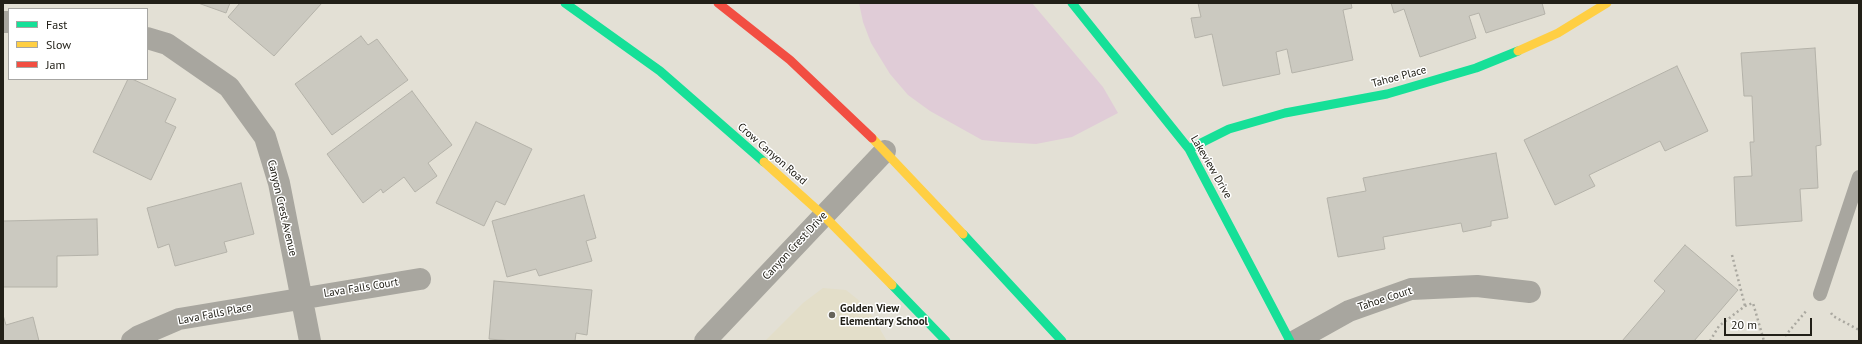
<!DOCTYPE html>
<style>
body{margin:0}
#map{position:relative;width:1862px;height:344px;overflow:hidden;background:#e3e0d5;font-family:"PT Sans",sans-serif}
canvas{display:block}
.frame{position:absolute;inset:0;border:4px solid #222018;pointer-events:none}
.legend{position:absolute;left:8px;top:8px;width:140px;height:72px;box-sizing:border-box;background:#fff;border:1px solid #a7a6a3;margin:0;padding:5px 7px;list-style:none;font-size:12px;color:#222018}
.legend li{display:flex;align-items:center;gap:8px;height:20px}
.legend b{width:20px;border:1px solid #a7a6a3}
.scale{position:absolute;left:1724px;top:318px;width:88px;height:18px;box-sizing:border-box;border:2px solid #222018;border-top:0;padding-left:5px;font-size:12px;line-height:14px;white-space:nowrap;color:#222018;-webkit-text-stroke:3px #fff;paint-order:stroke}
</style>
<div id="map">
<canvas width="1862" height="344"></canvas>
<div class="frame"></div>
<ul class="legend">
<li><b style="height:5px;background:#16e098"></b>Fast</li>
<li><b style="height:5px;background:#ffcf43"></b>Slow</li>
<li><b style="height:5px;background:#f24e42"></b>Jam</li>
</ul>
<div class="scale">20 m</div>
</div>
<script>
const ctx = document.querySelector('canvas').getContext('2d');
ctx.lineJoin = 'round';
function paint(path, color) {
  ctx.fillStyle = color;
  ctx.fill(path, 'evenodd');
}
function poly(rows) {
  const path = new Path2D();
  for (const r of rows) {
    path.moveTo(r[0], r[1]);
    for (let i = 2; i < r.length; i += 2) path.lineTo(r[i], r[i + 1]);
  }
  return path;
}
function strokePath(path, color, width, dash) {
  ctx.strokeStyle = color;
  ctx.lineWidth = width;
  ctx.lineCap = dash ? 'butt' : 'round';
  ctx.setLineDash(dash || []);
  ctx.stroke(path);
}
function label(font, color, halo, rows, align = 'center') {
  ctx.font = font + ' "PT Sans",sans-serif';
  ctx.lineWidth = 3;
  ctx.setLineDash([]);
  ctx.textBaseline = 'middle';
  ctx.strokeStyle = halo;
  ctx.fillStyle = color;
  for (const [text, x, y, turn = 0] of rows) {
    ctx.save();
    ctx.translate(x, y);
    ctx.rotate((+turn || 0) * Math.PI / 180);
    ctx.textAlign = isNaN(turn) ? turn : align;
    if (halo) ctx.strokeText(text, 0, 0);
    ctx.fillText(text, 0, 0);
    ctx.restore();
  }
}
paint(poly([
 [823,288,846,290,866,306,887,341,765,341,803,303]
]), '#e3dec9');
paint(poly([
 [859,3,1032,3,1103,87,1118,113,1072,137,1036,144,1002,142,982,140,930,111,908,95,890,74,871,43,863,22]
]), '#e0ccd7');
const building = poly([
 [198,3,230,3,226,13,198,3],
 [240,3,322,3,274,56,228,17,240,3],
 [1198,3,1351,3,1352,8,1343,10,1353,60,1292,73,1287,49,1276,52,1280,74,1223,86,1212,34,1195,38,1191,18,1201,17,1198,3],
 [1391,3,1542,3,1545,14,1486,33,1479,13,1469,16,1476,38,1420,57,1404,9,1394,13,1391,3],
 [361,36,368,45,377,39,408,80,332,135,295,84,361,36],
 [1815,48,1821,145,1816,146,1818,188,1800,189,1802,221,1736,226,1734,177,1752,176,1750,142,1754,142,1752,96,1744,96,1741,53,1815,48],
 [1677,66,1708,131,1665,151,1660,141,1589,175,1595,186,1555,205,1524,140,1677,66],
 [128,79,132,79,176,99,165,122,176,127,151,180,93,152,128,79],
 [412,91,452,145,428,163,437,176,415,192,404,177,383,193,381,189,363,203,327,154,412,91],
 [476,122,532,149,505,205,496,201,484,226,436,203,476,122],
 [1496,153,1508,218,1491,221,1491,226,1463,232,1461,223,1383,237,1385,249,1338,257,1327,198,1366,191,1363,178,1496,153],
 [241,183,254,234,224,242,227,252,175,266,169,244,158,248,147,208,241,183],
 [584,195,596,238,586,241,592,261,539,276,536,269,507,277,492,221,584,195],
 [97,219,98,255,57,256,57,287,3,287,3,221,97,219],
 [1685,245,1738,290,1694,341,1622,341,1665,291,1654,281,1685,245],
 [494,281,592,290,587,335,576,333,575,341,513,341,489,339,494,281],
 [3,315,6,325,33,317,39,341,3,341,3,315]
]);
paint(building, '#cbc9c0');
strokePath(building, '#b4b2a9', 1);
strokePath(poly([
 [1732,255,1745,306],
 [1831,313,1833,316,1859,330],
 [1785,336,1807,310],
 [1710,341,1719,326,1745,306,1753,303,1764,341]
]), '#aaa8a0', 2.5, [2, 3]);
strokePath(poly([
 [1820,294,1859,177]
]), '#a8a69f', 14);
strokePath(poly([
 [3,22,9,22],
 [147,38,167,44,229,87,265,137,279,183,310,341],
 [132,341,139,336,179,319,420,279],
 [705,341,885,151],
 [1295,341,1349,311,1411,289,1477,286,1530,292]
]), '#a8a69f', 22);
strokePath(poly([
 [565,3,660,71,764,162],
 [1072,3,1189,149,1290,341],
 [1189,149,1229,129,1285,113,1387,94,1476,68,1518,51],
 [963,234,1062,341],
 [892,285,946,341]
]), '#16e098', 9);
strokePath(poly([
 [1518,51,1558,33,1607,3],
 [872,138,963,234],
 [764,162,824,216,892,285]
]), '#ffcf43', 9);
strokePath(poly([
 [718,3,790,60,872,138]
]), '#f24e42', 9);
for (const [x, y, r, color] of [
 [832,315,4,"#66635a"]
]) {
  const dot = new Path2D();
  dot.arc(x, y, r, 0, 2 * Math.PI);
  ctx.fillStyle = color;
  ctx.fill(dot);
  strokePath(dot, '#fff', 1.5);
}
label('11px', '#222018', '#fff', [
 ["Tahoe Place",1399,77,-15],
 ["Crow Canyon Road",772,154,41],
 ["Lakeview Drive",1211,167,60],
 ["Canyon Crest Avenue",282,208,77],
 ["Canyon Crest Drive",795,246,-47],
 ["Lava Falls Court",361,288,-9],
 ["Tahoe Court",1385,299,-18],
 ["Lava Falls Place",215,314,-11]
]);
label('bold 11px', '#222018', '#fff', [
 ["Golden View",840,309],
 ["Elementary School",840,322]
], 'left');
</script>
